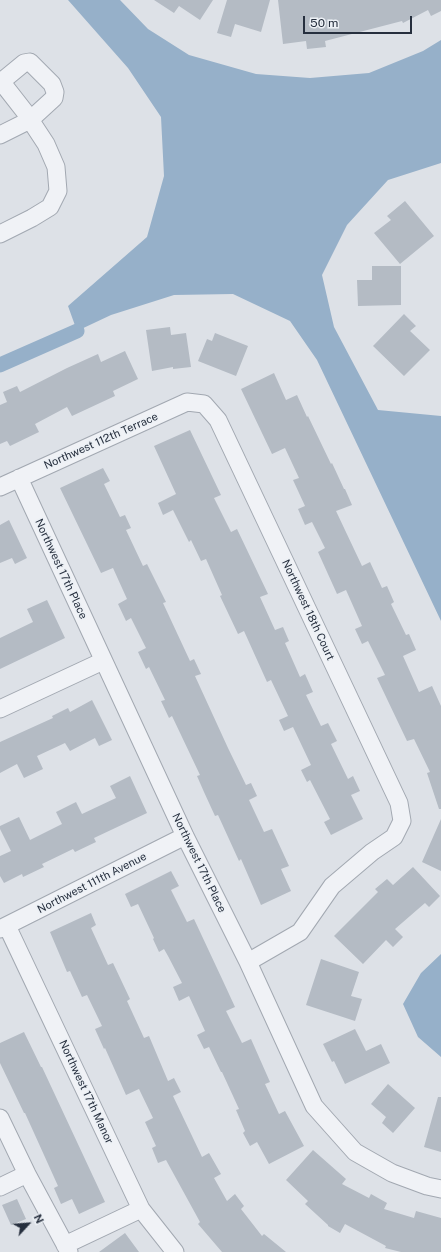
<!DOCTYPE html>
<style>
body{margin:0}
#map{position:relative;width:441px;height:1252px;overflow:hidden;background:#dde1e7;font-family:"Public Sans",sans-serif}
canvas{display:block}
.north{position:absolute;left:8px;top:1204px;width:40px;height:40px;-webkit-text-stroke:3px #ecf0f5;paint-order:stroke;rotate:64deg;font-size:11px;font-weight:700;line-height:16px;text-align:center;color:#262f3e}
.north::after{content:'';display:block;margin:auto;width:14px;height:18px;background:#262f3e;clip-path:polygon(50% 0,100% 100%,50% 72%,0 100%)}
.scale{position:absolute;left:303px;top:16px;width:109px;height:18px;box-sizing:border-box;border:2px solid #262f3e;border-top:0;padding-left:5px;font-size:12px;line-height:14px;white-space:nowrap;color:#262f3e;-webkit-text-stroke:3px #ecf0f5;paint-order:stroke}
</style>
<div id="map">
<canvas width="441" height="1252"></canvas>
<div class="north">N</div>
<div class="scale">50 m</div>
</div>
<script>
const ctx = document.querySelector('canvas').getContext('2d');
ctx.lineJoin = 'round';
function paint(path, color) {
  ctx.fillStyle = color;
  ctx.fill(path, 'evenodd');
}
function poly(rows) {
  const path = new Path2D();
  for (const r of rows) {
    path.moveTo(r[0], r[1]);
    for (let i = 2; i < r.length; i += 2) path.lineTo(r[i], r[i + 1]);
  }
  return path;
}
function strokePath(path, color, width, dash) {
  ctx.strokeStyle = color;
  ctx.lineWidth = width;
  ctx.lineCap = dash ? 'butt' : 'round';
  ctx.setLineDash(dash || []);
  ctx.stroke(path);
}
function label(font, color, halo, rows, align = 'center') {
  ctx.font = font + ' "Public Sans",sans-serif';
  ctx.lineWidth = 3;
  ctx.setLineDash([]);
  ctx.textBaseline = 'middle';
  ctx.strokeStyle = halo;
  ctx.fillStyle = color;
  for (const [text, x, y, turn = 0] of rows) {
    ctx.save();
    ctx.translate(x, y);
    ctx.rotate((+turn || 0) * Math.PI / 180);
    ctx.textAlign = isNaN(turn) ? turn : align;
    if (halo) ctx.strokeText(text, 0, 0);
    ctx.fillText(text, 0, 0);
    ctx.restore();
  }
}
paint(poly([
 [68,0,120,0,148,29,189,55,256,74,310,78,369,73,423,51,441,40,441,163,388,180,347,225,322,275,334,327,378,410,441,416,441,621,317,360,290,321,233,294,174,295,111,315,77,331,68,306,147,237,164,176,161,117,128,68],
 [441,954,441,1057,418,1037,403,1004,421,973]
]), '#96b0c9');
strokePath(poly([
 [0,365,77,331]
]), '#96b0c9', 15);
paint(poly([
 [154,0,213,0,200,20,179,6,174,13],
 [227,0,270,0,261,32,235,24,231,37,217,33],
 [278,0,441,0,441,11,431,16,428,10,403,23,402,21,325,41,326,47,307,49,306,41,283,44],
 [405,201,434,236,400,264,374,233,391,220,387,216],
 [372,266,401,266,401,305,358,306,357,280,372,280],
 [404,314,416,326,410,331,430,350,404,376,373,346],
 [170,327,171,335,186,333,191,367,173,369,173,367,152,371,146,330],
 [215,333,248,346,236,376,198,361,207,339,212,341],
 [125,351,138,379,113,391,115,396,72,416,67,407,35,424,39,432,10,446,7,441,0,444,0,405,7,402,3,392,17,386,20,392,67,368,98,354,101,362],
 [274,373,286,400,297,395,307,417,308,416,331,464,332,463,344,489,345,489,352,505,336,511,362,566,370,562,382,588,387,586,394,602,391,604,406,635,409,634,416,650,403,656,419,692,432,686,441,706,441,809,439,809,427,773,430,772,414,739,407,741,377,678,385,675,368,641,362,644,355,629,362,626,346,590,337,594,318,552,325,548,312,522,305,525,298,509,305,506,293,480,299,478,285,448,272,454,241,389],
 [190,430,221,495,214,498,231,532,237,529,268,594,260,597,275,630,283,627,289,641,285,643,300,677,305,674,313,692,306,695,321,726,328,723,337,741,331,744,348,779,353,776,360,791,351,795,363,819,331,835,324,822,330,819,310,780,307,782,301,770,311,765,293,727,284,731,279,720,288,716,271,680,267,682,244,631,238,634,220,596,222,595,206,559,201,561,191,540,189,542,173,510,163,515,158,503,176,494,154,446],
 [103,468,110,481,104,484,120,517,125,515,131,528,126,530,143,566,147,564,166,602,163,603,190,661,194,659,201,674,195,676,228,748,246,785,251,783,257,796,249,800,264,832,272,829,289,866,281,869,291,891,261,905,241,859,239,861,218,815,215,816,204,792,197,776,200,775,172,716,169,718,161,701,165,700,149,667,146,669,138,652,146,648,131,618,126,621,118,604,127,599,113,568,101,573,60,488],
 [9,520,27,558,15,564,12,558,0,563,0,525],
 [47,600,65,638,0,669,0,638,33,622,27,609],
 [92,700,112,740,99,746,95,738,70,751,65,743,37,756,43,769,24,778,17,764,0,773,0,742,53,718,52,716,68,708,70,712],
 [130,776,147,813,94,838,96,842,75,852,73,849,42,864,44,867,23,877,22,874,4,883,0,876,0,856,11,851,0,829,0,826,19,817,30,840,62,824,56,812,76,802,82,814,116,798,110,786],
 [441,819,441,871,422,862],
 [413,867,440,896,429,907,425,903,395,929,403,937,393,947,386,940,363,964,334,936,378,892,375,889,387,879,393,885],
 [171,871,179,886,171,890,187,922,194,919,223,981,235,1007,226,1011,242,1043,251,1039,270,1082,265,1084,279,1114,285,1111,304,1146,269,1164,257,1142,250,1146,243,1133,245,1131,236,1110,239,1109,222,1072,221,1072,209,1047,204,1049,197,1035,205,1031,189,996,179,1001,173,987,182,983,168,956,164,949,159,952,153,939,154,938,138,904,131,907,125,894],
 [91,913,96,925,91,928,108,965,113,963,130,999,127,1001,144,1038,149,1036,168,1081,174,1078,181,1092,173,1096,202,1157,209,1153,221,1174,214,1178,227,1201,235,1194,244,1206,241,1209,262,1236,264,1234,286,1252,222,1252,198,1224,200,1222,166,1160,158,1163,152,1148,156,1146,145,1122,153,1118,139,1089,126,1095,105,1048,104,1049,95,1029,102,1026,87,995,82,997,70,971,67,972,50,932],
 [321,959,359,972,351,996,362,999,355,1021,306,1005],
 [355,1029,366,1051,381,1044,390,1063,345,1084,334,1061,332,1062,323,1044],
 [24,1032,41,1067,42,1067,105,1202,79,1214,72,1199,61,1204,54,1188,58,1186,25,1113,24,1113,0,1063,0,1043],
 [388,1084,415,1108,393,1133,382,1123,386,1117,371,1104],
 [438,1097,441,1097,441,1152,424,1147],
 [313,1150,346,1179,342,1184,369,1198,371,1194,387,1203,384,1209,414,1218,416,1211,441,1218,441,1252,401,1252,385,1248,386,1246,345,1224,340,1233,328,1226,328,1225,305,1204,308,1201,286,1180],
 [17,1199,26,1219,11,1225,2,1205],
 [125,1233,139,1252,99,1252]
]), '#b4bbc4');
const minor = poly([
 [0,80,25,112,46,144,56,167,58,191,50,207,32,218,0,234],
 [0,135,30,120,54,98,55,92,52,84,30,62,24,63,1,82],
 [19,478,185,836,248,962,314,1106,355,1152,392,1173,427,1186,441,1189],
 [0,487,187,402,204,404,218,420,399,803,402,821,394,837,372,852,332,886,300,932,248,962],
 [0,709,103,661],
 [7,926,141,1209,175,1252],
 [0,929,185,836],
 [0,1118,27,1174,69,1252],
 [0,1187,27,1174],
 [65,1245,141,1209]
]);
strokePath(minor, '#a2a8b1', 19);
strokePath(minor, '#f0f2f6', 17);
label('11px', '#262f3e', '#ecf0f5', [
 ["Northwest 112th Terrace",101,441,-24],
 ["Northwest 17th Place",61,569,65],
 ["Northwest 18th Court",308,610,65],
 ["Northwest 17th Place",199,863,64],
 ["Northwest 111th Avenue",92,883,-27],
 ["Northwest 17th Manor",86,1092,65]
]);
</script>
